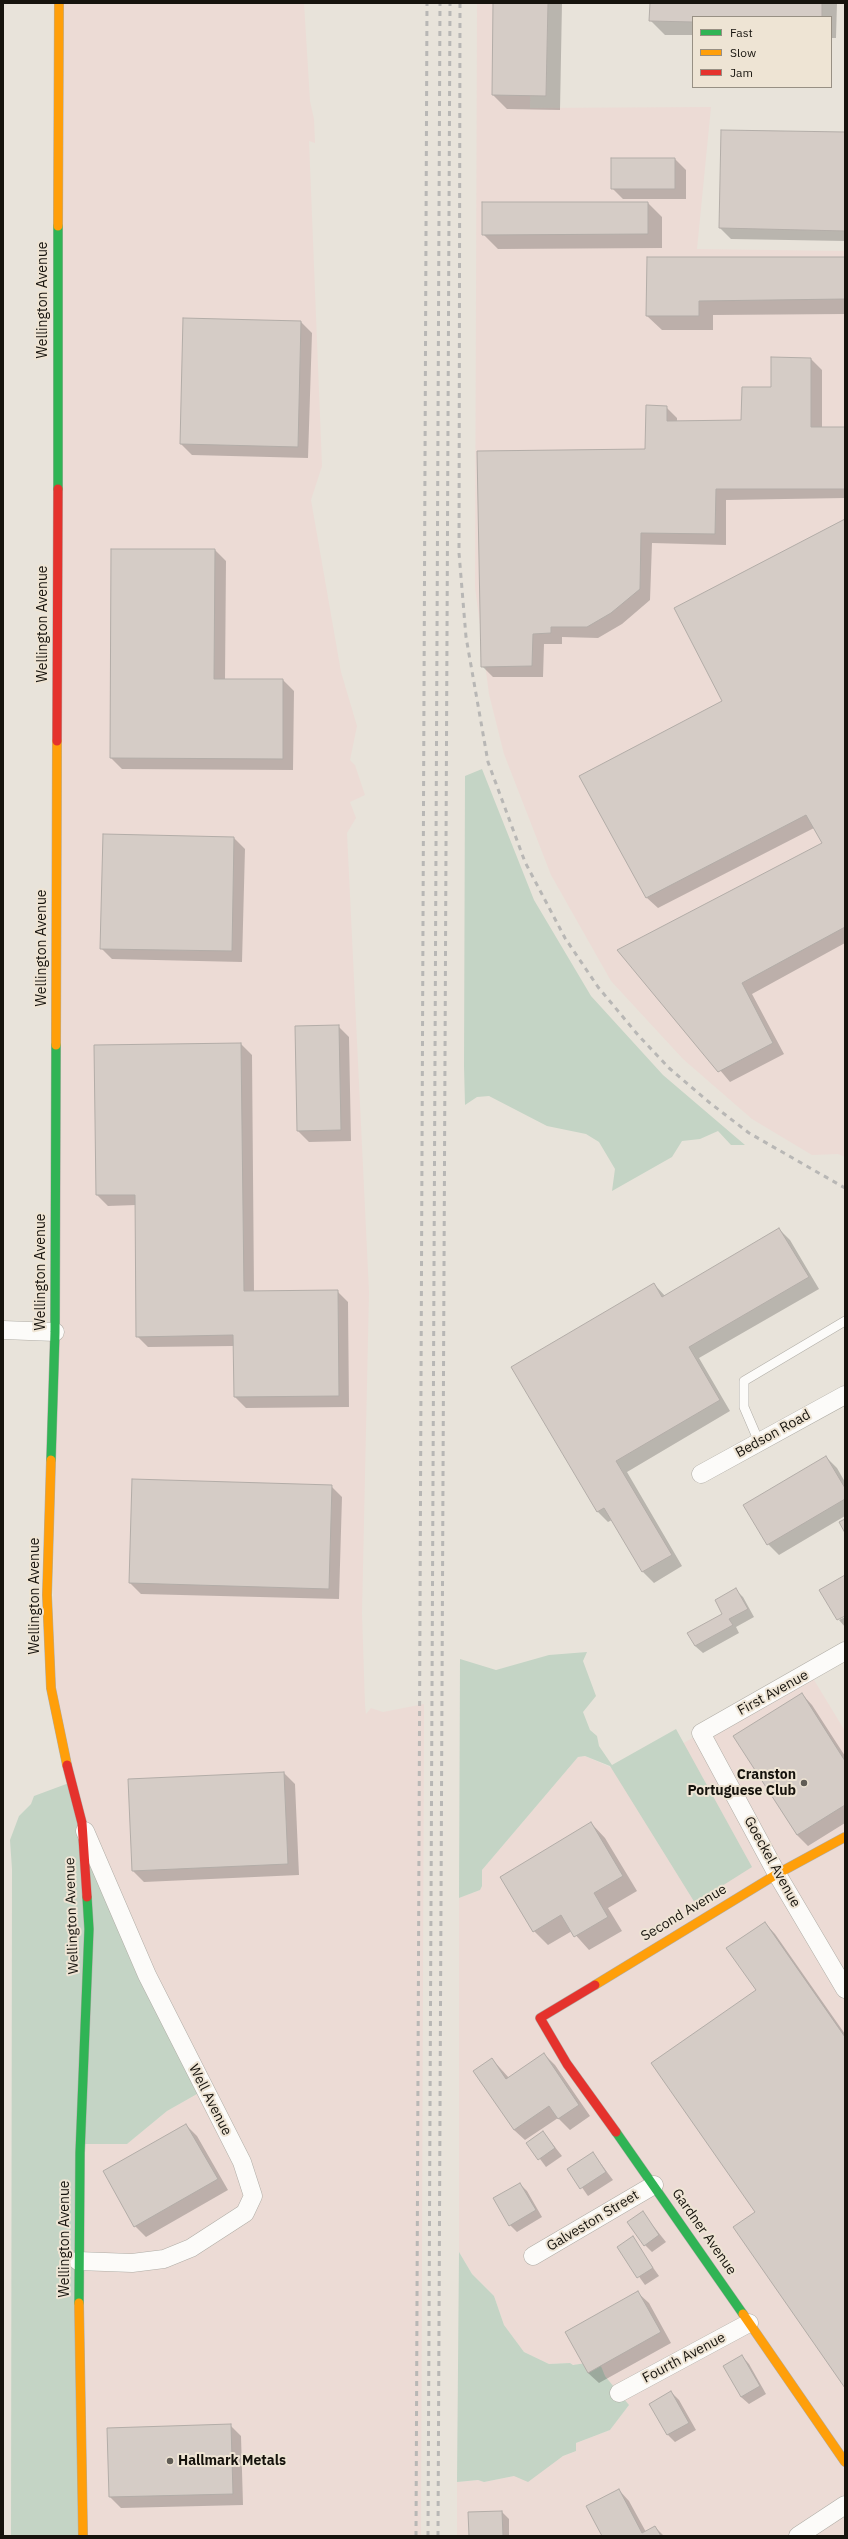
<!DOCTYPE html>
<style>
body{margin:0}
#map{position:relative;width:848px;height:2539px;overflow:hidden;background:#e8e3da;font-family:"IBM Plex Sans",sans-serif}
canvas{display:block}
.frame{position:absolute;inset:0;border:4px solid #16130d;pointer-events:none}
.legend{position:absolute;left:692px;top:16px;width:140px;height:72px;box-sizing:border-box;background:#eee4d4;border:1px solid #989084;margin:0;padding:5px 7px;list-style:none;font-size:12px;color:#16130d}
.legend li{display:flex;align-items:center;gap:8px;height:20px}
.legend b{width:20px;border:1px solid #989084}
</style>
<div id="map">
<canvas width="848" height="2539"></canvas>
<div class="frame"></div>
<ul class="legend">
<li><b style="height:5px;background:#30b455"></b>Fast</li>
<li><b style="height:5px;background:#ff9f0a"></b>Slow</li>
<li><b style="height:5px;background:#e5322d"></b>Jam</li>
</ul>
</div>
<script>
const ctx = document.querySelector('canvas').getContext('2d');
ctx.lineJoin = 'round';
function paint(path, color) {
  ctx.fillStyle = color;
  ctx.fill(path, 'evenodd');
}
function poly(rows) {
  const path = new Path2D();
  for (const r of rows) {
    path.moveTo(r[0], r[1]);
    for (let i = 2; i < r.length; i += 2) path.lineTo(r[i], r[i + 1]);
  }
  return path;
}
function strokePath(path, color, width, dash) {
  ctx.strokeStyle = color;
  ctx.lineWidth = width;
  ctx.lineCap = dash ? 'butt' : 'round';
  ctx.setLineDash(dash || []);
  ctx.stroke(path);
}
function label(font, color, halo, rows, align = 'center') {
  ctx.font = font + ' "IBM Plex Sans",sans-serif';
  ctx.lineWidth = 4;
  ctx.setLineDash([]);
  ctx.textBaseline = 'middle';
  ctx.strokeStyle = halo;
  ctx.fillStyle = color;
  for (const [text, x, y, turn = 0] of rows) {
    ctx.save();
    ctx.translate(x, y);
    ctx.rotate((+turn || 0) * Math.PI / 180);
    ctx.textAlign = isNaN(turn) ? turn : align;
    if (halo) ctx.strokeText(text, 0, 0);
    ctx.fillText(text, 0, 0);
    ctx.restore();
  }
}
paint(poly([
 [60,3,304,3,310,101,314,119,315,143,309,141,322,466,311,500,341,672,357,726,350,760,355,765,365,795,350,802,356,818,347,833,369,1292,362,1613,365,1705,366,1714,371,1708,383,1712,424,1704,421,2536,85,2536,81,2144,127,2144,167,2111,197,2094,94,1868,53,1685],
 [477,3,533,3,530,108,711,107,697,249,845,251,845,1157,838,1154,812,1155,752,1119,683,1059,611,981,551,875,504,754,489,694,475,587],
 [807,1672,811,1675,845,1731,845,2536,457,2536,457,2482,478,2480,484,2482,514,2476,576,2451,576,2443,610,2430,629,2405,605,2376,599,2362,573,2365,570,2363,549,2364,524,2352,504,2325,494,2296,472,2274,459,2252,459,1898,480,1890,482,1886,482,1870,578,1757,585,1756,628,1775]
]), '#ecdbd5');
paint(poly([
 [482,769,534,900,591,996,663,1075,745,1145,731,1145,718,1131,700,1139,682,1141,672,1157,612,1191,615,1169,599,1142,586,1134,547,1126,489,1096,477,1097,465,1105,464,1066,465,776],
 [587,1652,583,1661,596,1696,583,1712,590,1730,597,1736,599,1746,612,1765,676,1729,752,1867,695,1903,610,1766,585,1756,578,1757,482,1870,482,1886,480,1890,459,1898,460,1659,496,1670,549,1655],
 [69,1783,200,2090,197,2094,167,2111,127,2144,81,2144,85,2536,11,2536,12,1869,10,1840,19,1816,31,1804,34,1796],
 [459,2252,472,2274,494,2296,504,2325,524,2352,549,2364,570,2363,573,2365,599,2361,605,2376,629,2405,610,2430,576,2443,576,2451,563,2456,528,2482,514,2476,484,2482,478,2480,457,2482]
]), '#c4d4c5');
paint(poly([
 [494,3,562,3,560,110,507,109,493,95],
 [651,3,837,3,836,38,831,38,831,17,693,17,693,35,665,35,650,20],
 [845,133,845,241,731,239,720,228],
 [612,159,675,159,686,170,686,199,623,199,612,188],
 [648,203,662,217,662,248,498,249,483,234],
 [845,258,845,314,713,315,713,330,662,330,647,316],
 [301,322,312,333,308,458,192,455,181,444],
 [811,359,822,370,822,428,845,428,845,498,726,500,726,545,652,543,650,600,622,624,598,638,562,637,562,644,544,644,543,677,493,677,482,666,646,450,666,407,677,418,677,422,742,421,772,389],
 [845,520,845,943,752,994,784,1054,730,1082,619,950,823,844,814,828,658,908,647,898,724,701],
 [215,550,226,561,225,680,283,680,294,691,293,770,122,769,111,758],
 [234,838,245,849,242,962,112,959,101,948],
 [338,1026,349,1037,351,1141,309,1142,298,1131],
 [241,1044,252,1055,254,1292,337,1291,348,1302,349,1407,246,1408,235,1397,234,1346,148,1347,137,1336,136,1205,108,1206,97,1195],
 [779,1229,790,1240,819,1289,699,1358,730,1411,627,1472,682,1566,654,1583,643,1572,612,1520,608,1522,597,1511,654,1284,665,1296],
 [826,1457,837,1468,845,1482,845,1516,779,1555,768,1544],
 [331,1486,342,1497,339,1599,141,1594,130,1583],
 [736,1590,743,1597,754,1617,736,1627,739,1633,703,1653,695,1646,724,1614],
 [845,1617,845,1627,839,1620],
 [802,1694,812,1705,845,1756,845,1823,808,1846,797,1835,735,1736],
 [284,1773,295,1784,299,1875,144,1882,133,1871],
 [591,1823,605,1838,637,1891,608,1908,622,1931,589,1950,572,1931,548,1945,534,1931],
 [765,1923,775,1934,845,2034,845,2386,757,2212,757,1991],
 [544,2054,555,2065,590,2116,570,2130,558,2118,525,2140,514,2130,492,2059,509,2078],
 [186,2125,197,2136,228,2190,146,2237,135,2226],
 [543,2132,562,2156,546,2167,528,2143],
 [593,2153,613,2180,588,2196,569,2169],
 [520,2184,527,2191,542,2217,517,2232,510,2225],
 [642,2212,666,2242,652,2252,645,2245],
 [632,2238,659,2276,645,2285,618,2247],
 [638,2293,649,2303,671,2343,599,2383,588,2373],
 [742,2356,749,2364,766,2394,749,2404,741,2397],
 [671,2392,679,2400,696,2430,675,2442,668,2435,651,2404],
 [230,2425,241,2436,243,2505,121,2508,110,2497],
 [619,2490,629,2501,646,2532,655,2527,664,2536,603,2536],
 [502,2512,509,2519,509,2536,470,2536]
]), '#0003');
const building = poly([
 [493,3,548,3,546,96,492,95,493,3],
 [650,3,822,3,822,17,693,17,693,22,649,21,650,3],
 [721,130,845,132,845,231,719,228,721,130],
 [611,158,675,158,675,189,611,189,611,158],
 [482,202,648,202,648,234,482,235,482,202],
 [647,257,845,257,845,299,699,301,699,316,646,316,647,257],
 [183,318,301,321,298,447,180,444,183,318],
 [771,357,811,358,811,427,845,427,845,489,716,489,715,534,641,533,640,589,611,613,587,627,551,627,551,633,533,634,532,666,481,667,477,451,645,449,646,405,667,406,667,421,741,420,742,387,771,387,771,357],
 [845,519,845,927,742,983,773,1043,718,1072,617,950,822,843,806,815,646,898,579,776,722,701,674,608,845,519],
 [111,549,215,549,214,679,283,679,283,759,110,758,111,549],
 [103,834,234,837,232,951,100,949,103,834],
 [339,1025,341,1130,297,1131,295,1026,339,1025],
 [241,1043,244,1291,338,1290,339,1396,234,1397,233,1335,136,1337,135,1195,96,1195,94,1045,241,1043],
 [779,1228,809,1277,689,1347,720,1400,616,1461,672,1555,642,1572,604,1508,597,1512,511,1367,654,1283,662,1297,779,1228],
 [826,1456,845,1488,845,1499,767,1545,743,1505,826,1456],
 [132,1479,332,1485,329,1589,129,1583,132,1479],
 [845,1519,845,1533,839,1522,845,1519],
 [845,1575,845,1616,837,1620,819,1590,845,1575],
 [736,1588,748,1609,729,1619,733,1625,695,1646,687,1633,722,1614,715,1600,736,1588],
 [802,1693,845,1761,845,1805,797,1835,733,1736,802,1693],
 [284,1772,288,1864,132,1871,128,1779,284,1772],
 [591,1822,623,1876,594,1893,608,1917,574,1937,561,1915,533,1932,500,1877,591,1822],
 [765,1922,845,2037,845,2388,733,2227,755,2212,651,2063,756,1990,726,1948,765,1922],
 [544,2053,579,2105,558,2119,549,2106,514,2130,473,2071,492,2058,506,2079,544,2053],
 [186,2124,218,2179,134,2227,103,2171,186,2124],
 [543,2131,555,2148,538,2160,526,2143,543,2131],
 [593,2152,606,2172,580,2189,567,2169,593,2152],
 [520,2183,536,2210,509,2226,493,2198,520,2183],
 [643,2211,659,2235,644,2246,627,2222,643,2211],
 [633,2236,653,2268,637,2278,617,2247,633,2236],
 [638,2291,661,2332,588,2373,565,2332,638,2291],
 [742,2355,760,2386,741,2397,723,2366,742,2355],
 [671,2391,689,2423,667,2435,649,2404,671,2391],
 [231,2424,233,2494,109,2497,107,2428,231,2424],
 [619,2489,642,2533,655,2526,661,2536,602,2536,586,2506,619,2489],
 [502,2511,503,2536,469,2536,468,2512,502,2511]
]);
paint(building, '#d5ccc6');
strokePath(building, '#b3ada8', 1);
const lane = poly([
 [759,1442,744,1407,744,1381,845,1321]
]);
const street = poly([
 [3,1330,55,1332],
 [701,1474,845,1395],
 [845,1651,701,1733,777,1874,845,1989],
 [533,2256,654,2185],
 [78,2261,132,2263,164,2259,191,2248,245,2213,253,2196,242,2162,147,1975,85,1831],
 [619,2393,749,2323],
 [798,2536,845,2505]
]);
const fast = poly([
 [58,489,58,226],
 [51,1460,55,1332,56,1045],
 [616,2132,743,2314],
 [79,2303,80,2153,89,1929,87,1897]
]);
const slow = poly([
 [58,226,59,3],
 [56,1045,57,741],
 [51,1460,47,1595,51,1688,67,1765],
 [595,1985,777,1874,845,1837],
 [79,2303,83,2536],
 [743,2314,845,2462]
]);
const jam = poly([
 [57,741,58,489],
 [67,1765,82,1823,87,1897],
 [595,1985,540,2018,567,2064,616,2132]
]);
strokePath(lane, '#b0ada6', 10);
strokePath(street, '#b0ada6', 19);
strokePath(fast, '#b0ada6', 10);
strokePath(slow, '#b0ada6', 10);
strokePath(jam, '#b0ada6', 10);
strokePath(lane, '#fcfbf9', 9);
strokePath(street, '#fcfbf9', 18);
strokePath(fast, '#30b455', 9);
strokePath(slow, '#ff9f0a', 9);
strokePath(jam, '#e5322d', 9);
strokePath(poly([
 [460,3,459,553,466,637,488,762,525,862,565,938,598,987,638,1035,669,1068,710,1103,749,1133,845,1188],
 [416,2536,427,3],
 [428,2536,440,3],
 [438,2536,450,3]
]), '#b8b7b5', 3, [5, 5]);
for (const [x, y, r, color] of [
 [804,1783,4,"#605c55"],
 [170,2461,4,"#605c55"]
]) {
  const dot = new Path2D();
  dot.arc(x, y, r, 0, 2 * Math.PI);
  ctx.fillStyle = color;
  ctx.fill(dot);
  strokePath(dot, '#eee4d4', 1.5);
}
label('14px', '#16130d', '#eee4d4', [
 ["Wellington Avenue",43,300,-90],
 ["Wellington Avenue",43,624,-90],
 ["Wellington Avenue",42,948,-90],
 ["Wellington Avenue",41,1272,-90],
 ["Bedson Road",773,1434,-29],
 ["Wellington Avenue",35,1596,-90],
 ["First Avenue",773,1693,-29],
 ["Goeckel Avenue",772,1862,61],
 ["Second Avenue",684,1913,-31],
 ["Wellington Avenue",72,1916,-92],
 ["Well Avenue",210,2100,63],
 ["Galveston Street",593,2221,-31],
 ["Gardner Avenue",704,2232,55],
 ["Wellington Avenue",65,2239,-90],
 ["Fourth Avenue",684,2358,-28]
]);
label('bold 14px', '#16130d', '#eee4d4', [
 ["Cranston",796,1775],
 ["Portuguese Club",796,1791],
 ["Hallmark Metals",178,2461,"left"]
], 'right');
</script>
